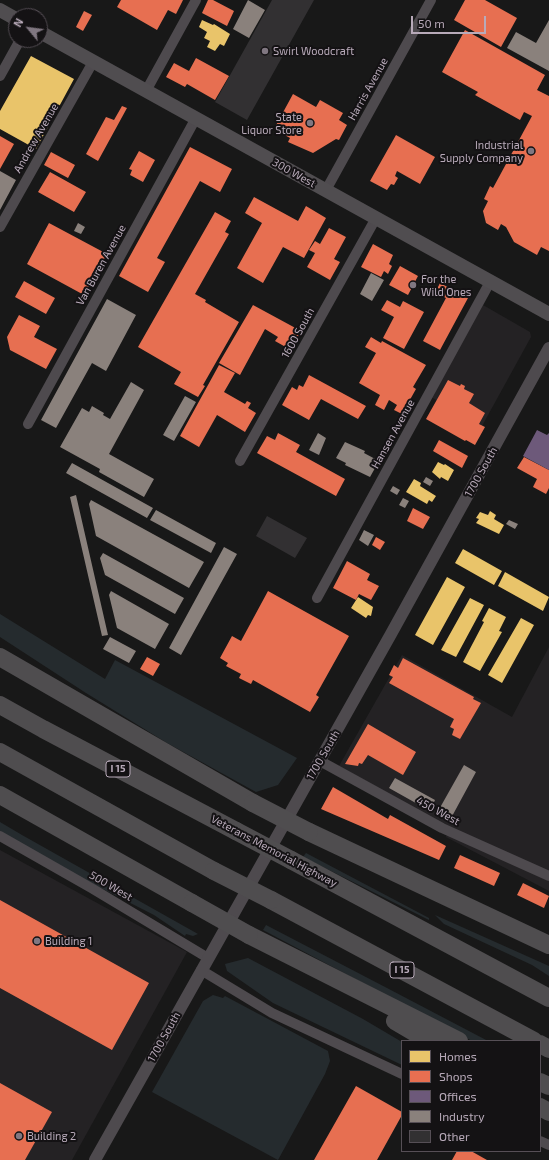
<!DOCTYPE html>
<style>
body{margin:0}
#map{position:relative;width:549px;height:1160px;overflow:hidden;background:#181818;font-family:"Exo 2",sans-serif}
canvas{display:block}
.legend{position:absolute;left:401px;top:1040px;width:140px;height:112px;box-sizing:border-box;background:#141214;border:1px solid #564f56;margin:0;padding:5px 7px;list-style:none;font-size:12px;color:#b8aab9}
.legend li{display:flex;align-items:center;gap:8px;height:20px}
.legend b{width:20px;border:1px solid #564f56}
.north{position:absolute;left:8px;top:8px;width:40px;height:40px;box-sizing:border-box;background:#141214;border:1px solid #564f56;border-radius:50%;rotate:299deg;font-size:11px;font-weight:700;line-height:16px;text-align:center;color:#b8aab9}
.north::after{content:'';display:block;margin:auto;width:14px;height:18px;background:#807781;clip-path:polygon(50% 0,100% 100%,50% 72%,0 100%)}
.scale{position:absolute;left:411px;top:16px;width:75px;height:18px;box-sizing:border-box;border:2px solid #b8aab9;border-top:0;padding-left:5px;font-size:12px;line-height:14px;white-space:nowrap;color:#b8aab9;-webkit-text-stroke:3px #141214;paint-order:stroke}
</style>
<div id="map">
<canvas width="549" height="1160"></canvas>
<ul class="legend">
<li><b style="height:11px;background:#e9c46a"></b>Homes</li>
<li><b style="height:11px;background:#e76f51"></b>Shops</li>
<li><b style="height:11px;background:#6d597a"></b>Offices</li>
<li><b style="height:11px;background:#8a817c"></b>Industry</li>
<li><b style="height:11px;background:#323032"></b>Other</li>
</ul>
<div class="north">N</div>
<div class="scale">50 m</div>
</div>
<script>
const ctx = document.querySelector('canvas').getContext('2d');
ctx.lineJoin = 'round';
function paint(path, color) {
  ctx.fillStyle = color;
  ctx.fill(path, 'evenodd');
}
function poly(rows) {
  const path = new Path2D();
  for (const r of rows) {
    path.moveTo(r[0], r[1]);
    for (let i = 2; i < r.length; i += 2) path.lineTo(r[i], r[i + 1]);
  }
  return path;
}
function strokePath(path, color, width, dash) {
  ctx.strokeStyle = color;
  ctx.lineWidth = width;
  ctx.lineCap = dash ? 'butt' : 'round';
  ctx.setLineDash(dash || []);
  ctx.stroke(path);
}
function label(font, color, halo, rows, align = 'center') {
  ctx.font = font + ' "Exo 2",sans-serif';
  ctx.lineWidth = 4;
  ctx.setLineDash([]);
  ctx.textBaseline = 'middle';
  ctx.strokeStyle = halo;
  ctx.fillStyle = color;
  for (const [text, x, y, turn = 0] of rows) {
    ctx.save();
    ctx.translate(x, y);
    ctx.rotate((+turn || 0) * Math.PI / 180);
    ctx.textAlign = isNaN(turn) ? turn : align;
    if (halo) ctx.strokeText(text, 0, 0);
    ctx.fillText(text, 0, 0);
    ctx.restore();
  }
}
paint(poly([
 [483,305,530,332,531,337,482,426,431,397],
 [549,647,549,891,446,837,450,828,339,766,402,655,512,717],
 [0,850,187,952,72,1160,0,1160]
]), '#242224');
paint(poly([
 [0,614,105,679,115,660,297,758,278,785,256,792,167,743,86,693,0,637],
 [0,822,22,835,198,934,193,936,186,934,185,936,154,915,87,881,0,833],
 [306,853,429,918,429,920,303,857],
 [435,915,549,966,549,976,532,965,444,924],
 [266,925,387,988,488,1041,472,1041,263,930],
 [248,958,363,1019,402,1042,402,1065,273,1003,227,971,225,964],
 [213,995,223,998,225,996,328,1051,330,1061,325,1074,278,1160,152,1092,203,1001]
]), '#252b2e');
paint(poly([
 [202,20,213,25,214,24,230,34,224,46,220,44,215,51,207,47,210,41,204,38,207,32,199,27],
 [31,56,74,79,36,149,0,129,0,111],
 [438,462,444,465,445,464,454,470,448,481,441,477,440,479,432,472],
 [414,479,421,483,420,486,436,496,432,502,429,500,427,504,406,492],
 [490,511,496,515,494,519,504,525,499,534,476,523,479,519,476,518,480,512,488,515],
 [463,549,502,571,494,585,455,563],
 [505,572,549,597,543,611,498,586],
 [447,577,465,587,433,645,415,635],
 [358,597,373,607,371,616,368,615,366,618,351,608],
 [470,598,484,605,456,657,441,650],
 [489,608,506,617,499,631,502,632,480,671,463,662,484,622,482,621],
 [521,618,534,625,502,683,488,675]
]), '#e9c46a');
paint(poly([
 [121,0,183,0,176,14,168,10,157,30,117,7],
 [208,0,213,0,234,11,227,26,202,13],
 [465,0,485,0,517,18,501,47,454,20],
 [84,11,92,15,83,31,76,27],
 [465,30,545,75,537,90,549,96,549,251,541,247,537,255,514,242,506,227,501,224,498,230,486,223,483,211,488,201,484,199,490,186,493,188,532,116,524,112,520,120,475,95,478,92,442,72],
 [196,58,229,76,215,100,187,84,185,87,166,77,174,63,189,71],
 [293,94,316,107,320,100,343,113,339,120,347,125,339,140,336,139,313,153,288,142,290,138,274,129],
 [122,106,127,108,98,161,86,154,106,117,114,120],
 [396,135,435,157,420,184,397,171,395,176,398,178,394,185,391,184,387,190,370,181],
 [0,136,14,144,0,169],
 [190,147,232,169,220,192,200,181,157,258,165,262,148,292,119,276],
 [139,151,155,160,143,182,130,175,132,170,129,169],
 [51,152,75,165,68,178,44,165],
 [50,172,86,192,74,212,38,192],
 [254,197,298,221,306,206,326,218,304,258,283,247,263,283,237,268,262,223,245,213],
 [215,212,231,221,225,232,229,234,195,294,206,300,205,302,239,322,203,385,205,386,198,397,174,384,181,372,138,347],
 [49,223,107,254,84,295,27,264],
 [329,228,346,237,334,259,340,262,330,280,307,267,315,253,309,250,315,241,320,244],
 [373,244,393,255,389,264,392,266,388,274,384,271,381,277,361,267],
 [400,266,418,276,408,295,389,285],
 [24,281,55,298,46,314,15,297],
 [440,283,468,298,440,350,423,341,446,298,435,293],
 [387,300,400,307,403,301,424,312,404,349,383,338,394,317,381,310],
 [253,305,301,331,291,350,275,341,278,337,265,329,240,375,219,363],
 [19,315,40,326,34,337,57,349,46,369,10,350,7,337],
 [371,337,381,343,382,341,426,365,413,387,416,389,402,414,394,410,397,405,389,400,384,410,375,405,380,395,359,383,376,353,365,347],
 [219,365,235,373,224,392,245,404,247,401,251,403,248,408,256,413,245,432,217,415,199,447,180,436],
 [309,375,366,406,358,419,321,399,309,420,282,405,292,387,297,390,299,385,303,387],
 [448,380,460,386,461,384,465,386,464,389,474,394,469,403,485,413,479,424,485,427,475,445,466,440,465,441,426,419],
 [278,433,300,445,296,452,345,479,336,496,257,453,267,436,275,440],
 [439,440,468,456,462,468,433,451],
 [524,457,549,470,549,488,546,494,533,487,537,479,517,468],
 [413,508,430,517,423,529,407,521],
 [376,537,385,542,380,550,372,545],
 [347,561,370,574,367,580,379,586,371,600,359,594,356,600,333,588],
 [268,591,349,636,316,695,319,697,310,712,253,680,251,684,239,678,241,674,226,666,228,663,220,658,232,636,241,641],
 [147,657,160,664,153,676,140,669],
 [403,658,474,697,473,699,481,703,460,739,452,735,454,729,450,727,454,719,389,683,393,677,389,675,394,665,398,668],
 [368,724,416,752,403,775,368,755,362,764,359,763,358,766,345,764],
 [333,787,388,819,390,815,446,846,439,860,321,809],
 [460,855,500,873,494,886,454,868],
 [523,883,549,896,544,908,517,895],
 [0,900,149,983,112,1050,0,988],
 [0,1083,52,1112,25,1160,0,1160],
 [356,1086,402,1112,402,1115,377,1160,314,1160],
 [457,1151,471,1151,487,1160,452,1160]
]), '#e76f51');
paint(poly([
 [537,430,547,435,549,433,549,470,523,456]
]), '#6d597a');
paint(poly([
 [248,0,265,10,249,38,233,29],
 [549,20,549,71,507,48,516,32,536,43],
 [0,171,16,180,0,210],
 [78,223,85,227,81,234,74,231],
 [371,273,384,280,372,301,360,294],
 [107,299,136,315,106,371,92,363,56,428,41,420],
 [131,382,144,390,109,454,154,479,144,497,99,472,100,469,60,447,82,408,89,412,92,406,104,413,103,415,110,419],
 [185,396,196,402,174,441,163,435],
 [318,433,326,438,319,455,309,450],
 [345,442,365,451,364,453,379,461,370,477,345,465,346,463,336,458],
 [72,463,153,508,147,518,66,473],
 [426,477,433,481,430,486,423,482],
 [393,486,400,490,397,495,390,491],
 [76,495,108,635,102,636,70,497],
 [403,498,409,501,405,508,399,505],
 [91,500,204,562,189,588,96,536,89,504],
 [156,510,216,543,211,553,150,520],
 [509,520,518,524,515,529,506,524],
 [364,530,374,535,368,546,359,540],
 [224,547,237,554,181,655,169,648],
 [103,553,184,598,175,614,105,575,100,558],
 [111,591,169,624,155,649,117,628,109,595],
 [110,637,136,651,129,663,103,649],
 [464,765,476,772,450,820,437,813],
 [395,778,435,800,430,811,389,788]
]), '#8a817c');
paint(poly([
 [272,0,314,0,247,120,215,102],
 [267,516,307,538,295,558,256,536]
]), '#323032');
strokePath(poly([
 [0,76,20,40],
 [146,91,196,0],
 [326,190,431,0],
 [0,227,93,62],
 [28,424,196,118],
 [240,461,376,218],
 [317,598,490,282],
 [320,761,442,828,549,876],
 [0,836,93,889,208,958],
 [201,970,272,1013,402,1074],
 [540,1141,549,1145]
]), '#4e4a4e', 10);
strokePath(poly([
 [95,1160,391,634,549,348]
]), '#4e4a4e', 12);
strokePath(poly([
 [0,10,16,19],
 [40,32,549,314]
]), '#504d50', 14);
strokePath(poly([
 [0,657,253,803],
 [0,705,43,729,236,831],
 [0,752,214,871],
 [0,795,192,903],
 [309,832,549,945],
 [291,860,549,998],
 [271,900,534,1041],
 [249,935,459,1041],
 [395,1021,429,1041],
 [540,1044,549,1049],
 [540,1082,549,1086],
 [540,1107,549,1112]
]), '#4f4d4f', 18);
strokePath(poly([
 [253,803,309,832],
 [236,831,291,860],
 [214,871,271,900],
 [192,903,249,935]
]), '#4f4d4f', 18);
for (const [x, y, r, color] of [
 [265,51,4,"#807781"],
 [310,123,4,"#807781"],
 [531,151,4,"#807781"],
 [413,285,4,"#807781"],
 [37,941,4,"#807781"],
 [19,1136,4,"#807781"]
]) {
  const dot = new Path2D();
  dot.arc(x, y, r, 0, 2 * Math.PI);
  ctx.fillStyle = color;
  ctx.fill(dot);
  strokePath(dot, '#141214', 1.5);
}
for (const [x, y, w] of [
 [118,769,24],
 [402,970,24]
]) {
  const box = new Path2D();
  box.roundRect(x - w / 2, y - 8, w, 16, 3);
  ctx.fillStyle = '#141214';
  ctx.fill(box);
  strokePath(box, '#b8aab9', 1);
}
label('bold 10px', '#b8aab9', null, [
 ["I 15",118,769],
 ["I 15",402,970]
]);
label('11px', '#b8aab9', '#141214', [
 ["Swirl Woodcraft",273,51],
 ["State",302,117,"right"],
 ["Liquor Store",302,130,"right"],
 ["Industrial",523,145,"right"],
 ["Supply Company",523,158,"right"],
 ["For the",421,279],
 ["Wild Ones",421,292],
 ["Building 1",45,941],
 ["Building 2",27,1136]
], 'left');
label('11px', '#b8aab9', '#141214', [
 ["Harris Avenue",368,89,-61],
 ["Andrew Avenue",36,138,-60],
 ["300 West",294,173,29],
 ["Van Buren Avenue",101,265,-61],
 ["1600 South",298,333,-61],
 ["Hansen Avenue",393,434,-61],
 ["1700 South",481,472,-61],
 ["1700 South",323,755,-60],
 ["450 West",438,811,28],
 ["Veterans Memorial Highway",274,851,28],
 ["500 West",111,886,30],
 ["1700 South",164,1037,-61]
]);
</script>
